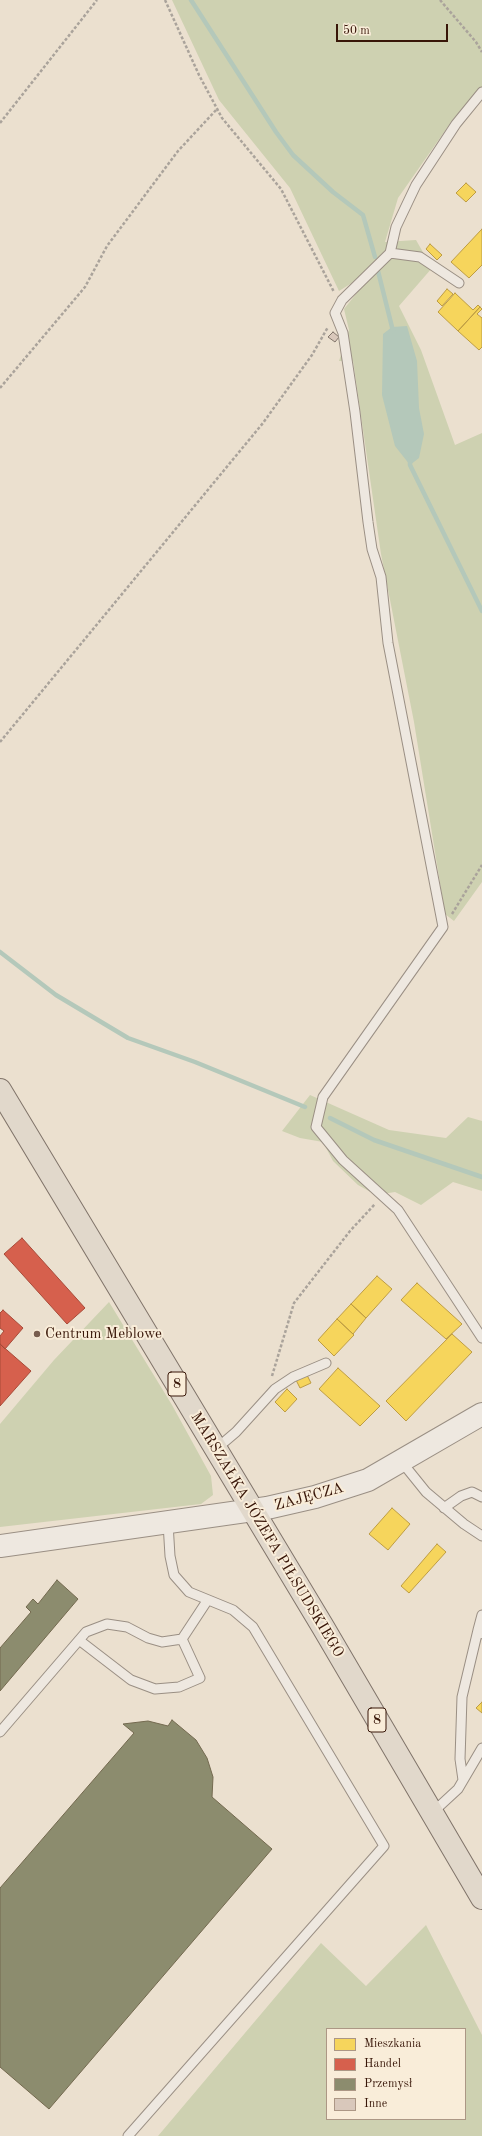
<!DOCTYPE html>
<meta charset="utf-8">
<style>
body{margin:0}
#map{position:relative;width:482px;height:2136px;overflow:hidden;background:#ebe0cf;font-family:"Old Standard TT",serif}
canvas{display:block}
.legend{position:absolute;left:326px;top:2028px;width:140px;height:92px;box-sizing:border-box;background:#f9edd9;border:1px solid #ac9785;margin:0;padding:5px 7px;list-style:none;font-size:12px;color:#381608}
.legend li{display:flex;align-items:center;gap:8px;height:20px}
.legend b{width:20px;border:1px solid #ac9785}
.scale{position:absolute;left:336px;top:24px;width:112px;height:18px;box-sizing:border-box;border:2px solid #381608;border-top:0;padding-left:5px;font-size:12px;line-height:14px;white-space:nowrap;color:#381608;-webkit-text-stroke:3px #f9edd9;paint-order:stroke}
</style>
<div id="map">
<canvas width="482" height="2136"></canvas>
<ul class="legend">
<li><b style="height:11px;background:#f6d55c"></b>Mieszkania</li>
<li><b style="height:11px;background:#d6604d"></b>Handel</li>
<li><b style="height:11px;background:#8c8c6e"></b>Przemysł</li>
<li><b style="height:11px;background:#d9c8bb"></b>Inne</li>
</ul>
<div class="scale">50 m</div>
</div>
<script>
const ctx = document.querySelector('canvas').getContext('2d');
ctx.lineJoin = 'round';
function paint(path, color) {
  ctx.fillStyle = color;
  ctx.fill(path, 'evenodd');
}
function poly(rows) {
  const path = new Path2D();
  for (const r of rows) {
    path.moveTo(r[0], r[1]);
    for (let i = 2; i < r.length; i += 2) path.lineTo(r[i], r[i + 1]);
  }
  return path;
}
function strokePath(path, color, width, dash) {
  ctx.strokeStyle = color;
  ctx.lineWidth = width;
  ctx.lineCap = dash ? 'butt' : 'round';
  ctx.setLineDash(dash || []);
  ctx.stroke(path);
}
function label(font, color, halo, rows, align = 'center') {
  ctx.font = font + ' "Old Standard TT",serif';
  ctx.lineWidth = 4;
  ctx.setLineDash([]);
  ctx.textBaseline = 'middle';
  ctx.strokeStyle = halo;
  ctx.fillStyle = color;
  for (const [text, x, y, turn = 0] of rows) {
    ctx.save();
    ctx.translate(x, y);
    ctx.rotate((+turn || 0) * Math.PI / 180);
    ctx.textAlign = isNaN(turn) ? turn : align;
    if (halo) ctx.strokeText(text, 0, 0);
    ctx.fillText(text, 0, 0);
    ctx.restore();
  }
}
paint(poly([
 [172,0,482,0,482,91,454,118,398,198,385,242,416,240,432,268,399,306,421,350,455,445,482,433,482,882,454,921,445,914,414,722,381,554,353,361,339,361,349,330,344,309,360,289,355,281,339,291,290,188,219,100],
 [310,1095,389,1130,446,1138,468,1117,482,1121,482,1191,453,1182,421,1205,395,1192,376,1195,358,1185,333,1161,323,1142,300,1138,282,1131],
 [109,1302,172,1405,211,1476,213,1495,201,1504,0,1527,0,1424,54,1360],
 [426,1925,482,2035,482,2136,158,2136,321,1943,366,1986],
 [327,2029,465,2029,465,2119,327,2119]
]), '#ced1b1');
paint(poly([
 [407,326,417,361,419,408,424,434,419,458,410,465,395,446,382,395,383,334,392,327]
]), '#b4c8ba');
const homes = poly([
 [466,183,476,192,466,202,456,193,466,183],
 [482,229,482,265,469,278,451,262,482,229],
 [430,244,442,255,437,260,426,249,430,244],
 [447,289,453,294,442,306,437,301,447,289],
 [455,293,473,310,478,305,480,307,458,331,438,312,455,293],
 [480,307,482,309,477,314,482,318,482,347,479,350,458,331,480,307],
 [377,1276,392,1289,366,1318,351,1304,377,1276],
 [417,1283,462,1324,446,1339,401,1300,417,1283],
 [351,1304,366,1318,353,1334,337,1319,351,1304],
 [337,1319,354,1335,334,1356,318,1340,337,1319],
 [452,1334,472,1352,406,1421,386,1401,452,1334],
 [338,1368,380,1406,360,1426,319,1389,338,1368],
 [307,1375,311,1383,300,1388,296,1380,307,1375],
 [287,1389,297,1399,285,1412,275,1402,287,1389],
 [392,1508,410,1524,388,1550,369,1534,392,1508],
 [437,1544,446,1552,409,1593,401,1586,437,1544],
 [482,1702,482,1713,476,1708,482,1702]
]);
paint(homes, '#f6d55c');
strokePath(homes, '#bd9c43', 1);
const shops = poly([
 [22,1238,85,1308,67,1324,4,1254,22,1238],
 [3,1310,23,1328,5,1349,0,1344,0,1336,4,1331,0,1328,0,1313,3,1310],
 [0,1344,31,1371,0,1406,0,1344]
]);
paint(shops, '#d6604d');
strokePath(shops, '#a74a38', 1);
const industry = poly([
 [57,1580,78,1599,0,1691,0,1648,31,1612,26,1607,33,1599,38,1604,57,1580],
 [172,1720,196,1740,207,1758,213,1777,212,1797,272,1849,49,2109,0,2067,0,1888,134,1733,123,1724,148,1721,168,1726,172,1720]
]);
paint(industry, '#8c8c6e');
strokePath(industry, '#73694f', 1);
strokePath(poly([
 [191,0,276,132,293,155,333,192,363,215,375,257],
 [378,271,393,331],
 [410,459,410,465,482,611],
 [0,952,56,995,128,1038,195,1062,305,1107],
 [330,1118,374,1140,482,1177]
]), '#b4c8ba', 4.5);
const building = poly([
 [333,332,339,337,335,342,328,337,333,332]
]);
paint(building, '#d9c8bb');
strokePath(building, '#80746a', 1);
const service = poly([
 [482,92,456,124,416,185,396,227,390,253,342,300,335,313,343,333,355,412,368,522,372,549,381,577,388,643,443,927,323,1097,316,1127,343,1160,398,1210,482,1338],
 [390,253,420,257,459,283],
 [216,1449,236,1432,275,1389,293,1377,326,1363],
 [401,1461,426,1492,464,1524,482,1536],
 [444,1508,461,1496,472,1492,482,1497],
 [480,1634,478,1630,482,1615],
 [79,1640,131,1680,155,1689,179,1687,200,1678,182,1639],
 [0,1732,86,1632,107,1624,127,1627,148,1638,162,1642,182,1639,207,1601],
 [463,1780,460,1759,462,1697,478,1630],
 [432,1813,458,1789,482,1748],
 [128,2136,384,1846,253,1627,233,1610,189,1592,174,1575,170,1556,168,1523]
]);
const tertiary = poly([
 [0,1546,267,1508,315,1497,368,1480,482,1414]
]);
const trunk = poly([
 [0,1090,323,1627,482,1898]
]);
strokePath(service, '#9a8f84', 11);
strokePath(tertiary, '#9a8f84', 24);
strokePath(trunk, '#80746a', 24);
strokePath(poly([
 [165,0,199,75,222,118,281,189,334,292],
 [440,0,476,42,482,52],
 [0,123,97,0],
 [0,388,85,287,107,246,178,151,217,109],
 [0,742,263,423,312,355,328,327],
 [452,914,482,865],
 [272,1376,294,1303,350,1231,375,1204]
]), '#aaa39b', 2.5, [3, 2]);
strokePath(service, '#eee8e0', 9);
strokePath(tertiary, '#eee8e0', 22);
strokePath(trunk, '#e1d8cb', 22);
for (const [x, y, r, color] of [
 [37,1334,4,"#775d4e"]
]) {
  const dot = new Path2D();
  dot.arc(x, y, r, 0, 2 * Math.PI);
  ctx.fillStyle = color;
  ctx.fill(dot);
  strokePath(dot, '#f9edd9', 1.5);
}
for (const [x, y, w] of [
 [177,1384,18],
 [377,1720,18]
]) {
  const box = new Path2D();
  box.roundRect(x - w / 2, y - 12, w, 24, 3);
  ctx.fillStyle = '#f9edd9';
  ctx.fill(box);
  strokePath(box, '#381608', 1);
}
label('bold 14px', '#381608', null, [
 ["8",177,1384],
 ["8",377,1720]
]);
label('15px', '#381608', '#f9edd9', [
 ["Centrum Meblowe",45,1334]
], 'left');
label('15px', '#381608', '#f9edd9', [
 ["ZAJĘCZA",309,1497,-15],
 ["MARSZAŁKA JÓZEFA PIŁSUDSKIEGO",267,1535,59]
]);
</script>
